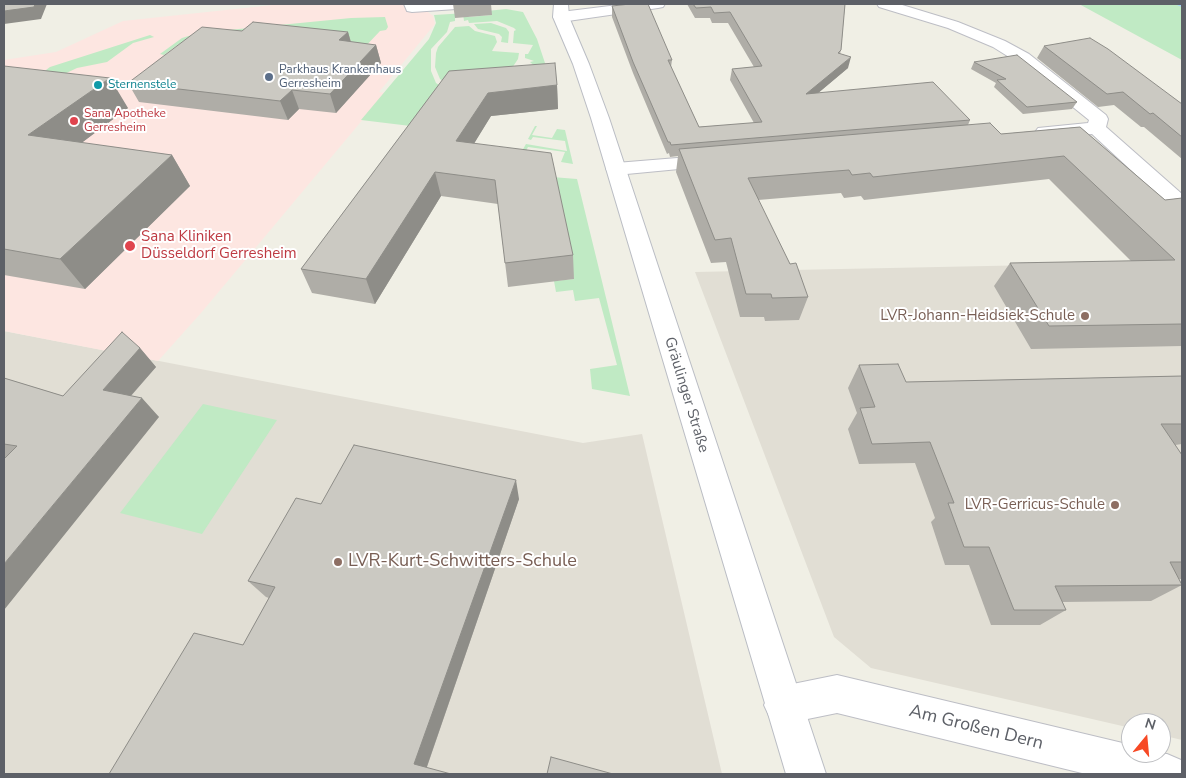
<!DOCTYPE html>
<meta charset="utf-8">
<style>
body{margin:0}
#map{position:relative;width:1186px;height:778px;overflow:hidden;background:#f0efe5;font-family:"Nunito Sans",sans-serif}
canvas{display:block}
.frame{position:absolute;inset:0;border:5px solid #5d6067;pointer-events:none}
.north{position:absolute;left:1121px;top:713px;width:50px;height:50px;box-sizing:border-box;background:#fff;border:1px solid #bebfc2;border-radius:50%;rotate:17deg;font-size:14px;font-weight:700;line-height:20px;text-align:center;color:#5d6067}
.north::after{content:'';display:block;margin:auto;width:18px;height:22px;background:#f74925;clip-path:polygon(50% 0,100% 100%,50% 72%,0 100%)}
</style>
<div id="map">
<canvas width="1186" height="778"></canvas>
<div class="frame"></div>
<div class="north">N</div>
</div>
<script>
const ctx = document.querySelector('canvas').getContext('2d');
ctx.lineJoin = 'round';
function paint(path, color) {
  ctx.fillStyle = color;
  ctx.fill(path, 'evenodd');
}
function poly(rows) {
  const path = new Path2D();
  for (const r of rows) {
    path.moveTo(r[0], r[1]);
    for (let i = 2; i < r.length; i += 2) path.lineTo(r[i], r[i + 1]);
  }
  return path;
}
function strokePath(path, color, width, dash) {
  ctx.strokeStyle = color;
  ctx.lineWidth = width;
  ctx.lineCap = dash ? 'butt' : 'round';
  ctx.setLineDash(dash || []);
  ctx.stroke(path);
}
function label(font, color, halo, rows, align = 'center') {
  ctx.font = font + ' "Nunito Sans",sans-serif';
  ctx.lineWidth = 4;
  ctx.setLineDash([]);
  ctx.textBaseline = 'middle';
  ctx.strokeStyle = halo;
  ctx.fillStyle = color;
  for (const [text, x, y, turn = 0] of rows) {
    ctx.save();
    ctx.translate(x, y);
    ctx.rotate((+turn || 0) * Math.PI / 180);
    ctx.textAlign = isNaN(turn) ? turn : align;
    if (halo) ctx.strokeText(text, 0, 0);
    ctx.fillText(text, 0, 0);
    ctx.restore();
  }
}
paint(poly([
 [1182,262,1182,740,1161,735,1161,723,1131,723,1131,728,871,668,834,637,695,272],
 [4,331,583,443,642,434,722,774,4,774]
]), '#e1ded4');
paint(poly([
 [282,4,418,4,433,16,435,24,379,92,385,93,201,313,158,361,4,331,4,60,56,52,123,21]
]), '#fde6e1');
paint(poly([
 [1079,4,1182,4,1182,60],
 [506,9,523,12,537,39,558,102,538,69,530,62,534,61,525,58,525,54,528,54,533,45,513,43,514,31,516,30,514,28,497,21,469,23,468,20,464,21,463,14,455,15,455,21,450,22,447,32,431,49,431,71,436,83,444,88,427,128,361,120,429,39,436,23,434,15,467,13,469,17,492,15,487,11],
 [385,17,388,27,386,30,380,31,362,50,202,46,179,44,164,55,160,54,182,38,198,33,351,18],
 [491,23,506,28,509,32,508,43,501,42,502,37,499,34,478,29,474,24],
 [469,26,475,31,495,36,497,42,492,51,519,53,518,59,512,68,445,83,440,79,435,67,436,53,438,47,455,27],
 [150,35,154,37,133,43,107,62,77,68,58,77,30,82,50,67],
 [535,126,537,126,532,135,552,138,557,129,565,130,573,164,561,162,565,152,528,147,523,157,519,156,526,144,567,151,565,141,533,137,531,140,528,139],
 [552,177,577,179,630,396,592,389,590,369,617,365,599,298,575,301,573,290,556,292,554,281,574,279],
 [203,404,277,420,202,534,120,513]
]), '#c0eac4');
paint(poly([
 [1176,4,1182,4,1182,7,1177,5,1176,4]
]), '#a6d0ff');
const minor = poly([
 [404,4,478,4,476,7,471,8,412,12,407,11,404,4],
 [626,4,665,4,663,7,658,8,561,22,556,20,553,17,556,14,561,12,626,4],
 [877,4,899,4,958,22,1005,41,1029,54,1106,115,1108,119,1106,127,1182,194,1182,212,1174,210,1092,134,1045,138,1038,136,1035,132,1038,128,1088,123,1089,120,1017,62,993,47,948,28,879,7,877,4],
 [714,155,721,157,724,161,721,165,616,175,609,173,606,169,609,165,616,163,714,155],
 [837,675,1131,745,1131,753,1167,754,1181,760,1182,774,1086,774,837,713,783,724,770,718,764,705,770,692,783,686,837,675]
]);
const secondary = poly([
 [554,4,568,4,569,17,589,64,609,118,826,774,786,774,591,118,573,64,553,17,554,4]
]);
strokePath(minor, '#bdbec5', 2);
strokePath(secondary, '#babdc4', 2);
paint(minor, '#fff');
paint(secondary, '#fff');
paint(poly([
 [453,4,491,4,492,15,455,18],
 [595,4,613,4,596,5],
 [687,4,845,4,841,50,840,54,848,68,818,93,970,120,968,125,1001,134,1080,127,1165,200,1182,198,1182,346,1031,349,994,286,1010,263,1131,261,1049,179,864,200,861,196,844,198,841,193,758,200,790,264,808,297,799,320,765,321,764,317,740,317,726,262,711,263,676,172,678,156,670,157,669,153,667,154,633,73,612,17,612,6,672,60,671,67,699,127,754,123,730,80,732,69,754,67,728,23,712,23,710,18,695,18],
 [242,31,348,32,351,42,376,45,381,63,336,113,299,109,288,120,139,102,128,83],
 [1044,46,1182,104,1182,159,1144,127,1141,127,1114,105,1098,107,1037,58],
 [974,62,1077,102,1072,109,1023,114,994,87,996,83,971,69],
 [4,66,128,108,81,143,172,155,190,186,85,289,4,275],
 [449,71,557,85,558,109,491,116,474,143,573,255,574,279,508,287,498,204,441,196,375,304,312,293,301,269],
 [140,348,156,367,131,396,159,417,4,458,4,378,63,396],
 [859,365,906,382,1182,376,1182,444,1175,445,1182,455,1182,579,1179,579,1182,585,1151,601,1062,602,1066,610,1040,625,991,625,969,565,945,565,931,522,935,518,915,463,859,464,848,429,857,413,848,388],
 [519,499,427,767,109,774,243,645,269,598,266,597,248,581,321,504]
]), '#afada7');
paint(poly([
 [35,4,47,4,41,19,4,24,4,11],
 [348,32,353,50,339,40],
 [376,45,381,63,336,113,330,94],
 [851,57,848,68,804,105,806,94],
 [110,78,128,108,51,166,28,135],
 [557,85,558,109,491,116,461,165,456,141,488,93],
 [292,90,299,109,288,120,280,101],
 [172,155,190,186,85,289,60,259],
 [435,172,441,196,375,304,366,279],
 [140,348,156,367,120,408,103,390],
 [142,398,159,417,4,610,4,564],
 [516,480,519,499,425,772,414,764]
]), '#8e8d88');
const building = poly([
 [4,4,35,4,34,7,4,11,4,4],
 [630,4,648,4,672,60,668,60,699,127,762,122,732,69,762,66,730,12,714,13,711,7,696,8,693,4,845,4,841,50,838,53,851,57,806,94,933,82,970,120,671,145,670,142,668,142,633,62,612,6,630,4],
 [253,22,348,32,339,40,376,45,330,94,292,90,280,101,128,83,202,27,242,31,253,22],
 [1090,38,1108,49,1182,104,1182,137,1153,113,1150,114,1123,92,1107,94,1044,46,1090,38],
 [1017,55,1077,102,1027,107,997,80,1006,79,974,62,1017,55],
 [555,63,557,85,488,93,456,141,551,153,573,255,505,263,495,180,435,172,366,279,301,269,449,71,555,63],
 [4,66,110,78,28,135,172,155,60,259,4,249,4,66],
 [990,123,1001,134,1080,127,1165,200,1182,198,1182,324,1049,326,1010,263,1175,260,1064,156,873,177,870,173,852,175,849,170,748,178,790,264,796,263,808,297,772,298,771,294,746,294,731,238,715,240,679,149,990,123],
 [122,332,140,348,103,390,142,398,4,564,4,459,17,446,4,444,4,378,63,396,122,332],
 [898,364,906,382,1182,376,1182,424,1161,424,1182,455,1182,562,1170,562,1182,585,1055,586,1066,610,1014,610,989,547,964,547,948,503,954,503,930,442,872,444,860,408,875,407,859,365,898,364],
 [354,445,516,480,414,764,451,774,109,774,194,633,243,645,275,587,248,581,296,498,321,504,354,445],
 [551,757,613,774,547,774,551,757]
]);
paint(building, '#cbc9c2');
strokePath(building, '#8e8d88', 1);
for (const [x, y, r, color] of [
 [269,77,5,"#5c6f8a"],
 [98,85,5,"#0f9aa8"],
 [74,121,5,"#e0444e"],
 [130,246,6,"#e0444e"],
 [1085,316,5,"#8d6e63"],
 [1115,505,5,"#8d6e63"],
 [338,562,5,"#8d6e63"]
]) {
  const dot = new Path2D();
  dot.arc(x, y, r, 0, 2 * Math.PI);
  ctx.fillStyle = color;
  ctx.fill(dot);
  strokePath(dot, '#fff', 2);
}
label('12px', '#4e5e75', '#fff', [
 ["Parkhaus Krankenhaus",279,70],
 ["Gerresheim",279,84]
], 'left');
label('12px', '#0d838f', '#fff', [
 ["Sternenstele",108,85]
], 'left');
label('12px', '#be3a42', '#fff', [
 ["Sana Apotheke",84,114],
 ["Gerresheim",84,128]
], 'left');
label('15px', '#be3a42', '#fff', [
 ["Sana Kliniken",141,237],
 ["Düsseldorf Gerresheim",141,254]
], 'left');
label('15px', '#785e54', '#fff', [
 ["LVR-Johann-Heidsiek-Schule",1075,316],
 ["LVR-Gerricus-Schule",1105,505]
], 'right');
label('15px', '#5d6067', '#fff', [
 ["Gräulinger Straße",686,395,73]
]);
label('18px', '#785e54', '#fff', [
 ["LVR-Kurt-Schwitters-Schule",348,562]
], 'left');
label('18px', '#5d6067', '#fff', [
 ["Am Großen Dern",976,728,14]
]);
</script>
